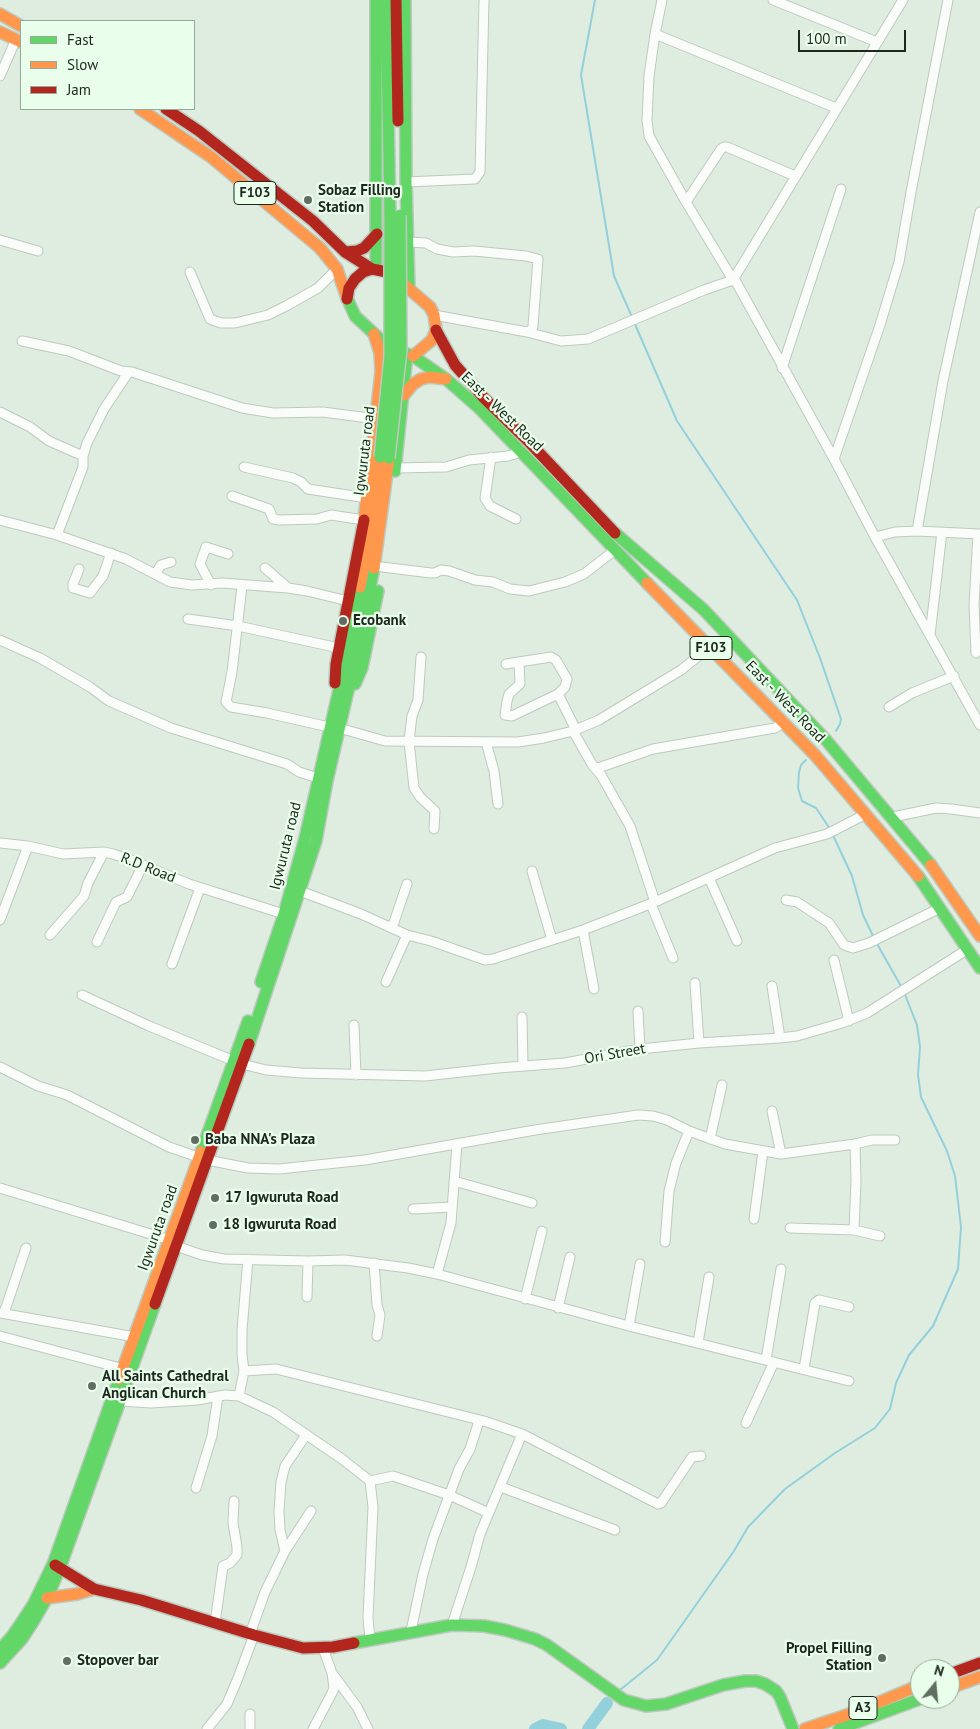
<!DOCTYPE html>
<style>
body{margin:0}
#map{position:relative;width:980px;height:1729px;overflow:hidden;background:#dfede0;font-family:"PT Sans",sans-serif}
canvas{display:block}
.legend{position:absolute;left:20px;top:20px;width:175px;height:90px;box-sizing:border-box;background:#e9ffeb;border:1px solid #97a999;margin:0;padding:6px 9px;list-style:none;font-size:15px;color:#1d271e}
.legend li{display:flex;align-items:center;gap:10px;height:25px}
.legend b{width:25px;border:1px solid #97a999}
.north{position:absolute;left:910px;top:1659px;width:50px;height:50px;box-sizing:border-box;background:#e9ffeb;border:1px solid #97a999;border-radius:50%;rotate:17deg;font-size:14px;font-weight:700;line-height:20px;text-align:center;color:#1d271e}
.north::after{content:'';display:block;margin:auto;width:18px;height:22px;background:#616c62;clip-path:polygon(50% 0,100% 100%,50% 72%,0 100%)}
.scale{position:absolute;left:798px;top:30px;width:108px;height:22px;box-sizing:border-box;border:2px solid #1d271e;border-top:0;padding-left:6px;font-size:15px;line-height:18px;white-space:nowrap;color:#1d271e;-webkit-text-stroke:4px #e9ffeb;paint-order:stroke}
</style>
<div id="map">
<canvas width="980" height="1729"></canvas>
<ul class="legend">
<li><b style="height:6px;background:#63d668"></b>Fast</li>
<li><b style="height:6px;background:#ff974d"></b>Slow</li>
<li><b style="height:6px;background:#b3261e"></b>Jam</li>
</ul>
<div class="north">N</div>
<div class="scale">100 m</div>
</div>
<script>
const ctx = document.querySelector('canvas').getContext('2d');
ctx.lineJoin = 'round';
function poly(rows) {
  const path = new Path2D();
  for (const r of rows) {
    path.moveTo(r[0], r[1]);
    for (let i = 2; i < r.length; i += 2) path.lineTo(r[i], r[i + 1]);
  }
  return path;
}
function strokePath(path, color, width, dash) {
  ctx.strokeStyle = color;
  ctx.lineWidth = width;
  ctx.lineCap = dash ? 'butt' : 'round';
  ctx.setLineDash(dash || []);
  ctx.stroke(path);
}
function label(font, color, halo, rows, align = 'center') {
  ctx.font = font + ' "PT Sans",sans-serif';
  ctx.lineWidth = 4.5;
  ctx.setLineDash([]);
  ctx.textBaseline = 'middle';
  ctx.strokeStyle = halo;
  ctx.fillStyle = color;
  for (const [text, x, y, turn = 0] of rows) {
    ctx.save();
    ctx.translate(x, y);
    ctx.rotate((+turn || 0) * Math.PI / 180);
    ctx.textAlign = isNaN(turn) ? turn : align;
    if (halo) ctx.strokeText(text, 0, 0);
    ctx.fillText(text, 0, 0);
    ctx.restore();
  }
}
strokePath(poly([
 [595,0,581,75,614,276,632,317],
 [634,322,677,421,797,600,820,658,841,719,840,724,836,731],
 [806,760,801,765,799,772,798,788,802,801,816,808,830,829],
 [832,833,852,876,863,915,874,938],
 [876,942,902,988],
 [620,1690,657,1660,734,1551,748,1527,785,1489,835,1453,875,1428,890,1409,896,1383,909,1355,933,1326,958,1269,961,1227,955,1176,947,1151,921,1097,918,1075,920,1047,917,1025,904,992]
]), '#92d0dc', 2);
strokePath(poly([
 [535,1729,543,1725,561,1729],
 [588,1729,607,1703]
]), '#92d0dc', 12);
const street = poly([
 [773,0,877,42],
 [903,0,733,280,735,280,834,459,875,537,980,725],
 [655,34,836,108],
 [0,76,16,39],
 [406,182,475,179,480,172,484,0],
 [686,202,721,149,724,147,727,147,795,176],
 [0,240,38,251],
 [408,242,426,243,437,249,453,252,474,251,526,256,538,259,533,326,532,330,527,332],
 [190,272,210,319,221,323,235,323,268,315,286,306,318,288,337,269],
 [434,315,527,332,561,341,588,339,704,290,733,280,686,202,649,136,647,120,649,76,655,34,662,0],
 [22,341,69,351,121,371,132,372,242,408,273,413,323,412,376,419],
 [782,368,841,189],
 [0,412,30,427,49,441,83,456],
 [491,457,485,498,490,506,516,519],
 [834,459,880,325,899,262,911,192,948,0],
 [244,467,293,478,301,482,308,489,367,498],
 [396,468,446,467,469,460,508,456,515,454,520,449],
 [232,496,269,509,273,519,279,520,317,519,331,515,364,520],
 [0,520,57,535,126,559,170,582,192,585,222,583,288,588,307,591,348,601],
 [917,531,943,381,980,212],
 [57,535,83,467,83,456,87,443,104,409,128,373],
 [875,537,895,532,917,531,980,534],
 [382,567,431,573,435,573,441,570,449,571,475,580,493,582,510,589,529,591,565,582,584,574,615,550],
 [265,568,288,588],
 [79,569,73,584,73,588,90,593,103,576,111,553],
 [155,574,161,565,171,562],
 [211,585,200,564,206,547,228,554],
 [242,586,232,672,226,702,231,707,267,713,329,727],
 [188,619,238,626,339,648],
 [930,635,942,532],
 [0,640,40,658,90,687,109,701,171,728,287,764,299,772,318,778],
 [976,653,974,605,978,534],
 [421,657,418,700,412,716,409,741,414,788,420,797,435,811,434,829],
 [519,662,520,684,509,694,507,701,505,715,512,716,558,694],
 [506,664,551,657,556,660,567,679,565,687,558,694,576,730],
 [889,707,912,693,954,676],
 [339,728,385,741,518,742,544,738,573,731,599,720,681,670,710,647],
 [573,731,593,766,598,768,653,749,775,728,784,722],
 [486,742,494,771,498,804],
 [594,767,601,775,630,826,655,902],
 [893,817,936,808,951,809,980,813],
 [0,843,28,846,63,854,104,852,113,854,131,860,189,884,290,916],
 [532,871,552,940],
 [709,878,737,941],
 [300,891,361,914,407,935,431,941,485,960,493,959,583,930,655,902,775,848,827,834,866,814],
 [786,900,797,902,829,923,844,945,853,948,869,943,940,908],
 [651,904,673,958],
 [0,920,28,846],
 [392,928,407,884],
 [583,930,594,989],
 [50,935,84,896,88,883,104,852],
 [97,942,116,902,127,897,143,865],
 [834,960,849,1021],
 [172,964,200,888],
 [386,982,407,935],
 [695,983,699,1043],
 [772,986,780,1038],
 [82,995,149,1026,234,1061],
 [638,1011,640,1049],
 [522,1017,523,1066],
 [354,1025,356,1075],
 [242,1064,266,1070,301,1073,425,1076,498,1068,565,1063,640,1049,699,1043,780,1038,797,1036,842,1023,867,1013,968,949],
 [0,1067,38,1086,67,1095,169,1147,198,1157],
 [772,1111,781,1154],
 [710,1139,722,1085],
 [207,1160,248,1168,279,1169,365,1160,535,1130,638,1115,653,1116,667,1120,689,1131,725,1144,781,1154,855,1144,872,1140,895,1140],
 [454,1181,532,1203],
 [0,1188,170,1240],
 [413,1209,452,1207],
 [754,1219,763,1151],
 [790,1228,854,1230,880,1236],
 [854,1230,856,1180,855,1144],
 [665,1242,669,1191,676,1163,689,1131],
 [176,1246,202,1255,224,1259,308,1261,345,1260,408,1268,437,1274,629,1326,849,1381],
 [374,1263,377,1305,380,1315,377,1336],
 [437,1274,451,1223,457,1144],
 [307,1297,308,1261],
 [525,1299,542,1231],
 [558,1308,570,1257],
 [0,1313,135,1337],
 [4,1313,26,1248],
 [629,1326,640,1264],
 [0,1336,124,1369],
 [698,1343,709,1277],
 [766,1360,781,1269],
 [804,1369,815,1303,819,1300,849,1307],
 [244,1371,276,1369,484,1421,522,1434,658,1504,661,1503,692,1457,701,1456],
 [239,1396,244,1371,242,1355,242,1330,248,1259],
 [121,1401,151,1403,197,1400,225,1395,239,1396,273,1412,342,1459,370,1481,373,1507,368,1618,370,1639],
 [746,1423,774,1362],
 [370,1481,393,1476,449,1495,489,1513],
 [501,1487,615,1530],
 [196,1488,212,1436,218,1396],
 [285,1551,280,1530,279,1512,281,1482,285,1466,306,1435],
 [215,1623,223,1566,230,1563,237,1555,237,1547,233,1523,234,1501],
 [452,1625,471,1567,480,1534,522,1434],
 [411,1631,423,1574,433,1539,459,1469,470,1449,479,1421],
 [250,1634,265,1592,285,1551,311,1511],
 [323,1648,332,1673,357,1707,368,1729],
 [207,1729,227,1704,238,1678,254,1635],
 [250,1729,250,1714],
 [313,1729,332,1693,334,1688,332,1673]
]);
const fast = poly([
 [376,0,376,269],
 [386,0,390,215],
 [405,0,406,182,409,287],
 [347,298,355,316,382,341,398,351,413,356,446,379,478,407,647,583],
 [395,471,407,354],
 [615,533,704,610,826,740,931,865],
 [355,684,362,668,378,591],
 [918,876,980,968],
 [261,982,284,914,305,838,349,646,360,587],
 [249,1044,316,841,327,781,358,648,374,568],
 [201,1152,248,1021],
 [354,1643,452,1625,484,1626,505,1630,535,1639,547,1645,624,1700,646,1706,666,1704,723,1685,745,1681,756,1681,765,1684,776,1691,780,1697,793,1729],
 [0,1650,13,1635,33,1605,53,1564,119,1379],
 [0,1663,22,1639,33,1622,47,1598,60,1568,155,1304],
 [839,1729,920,1699]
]);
const slow = poly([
 [0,14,21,26],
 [0,32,21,42],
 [140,109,211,157,320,248,337,269,347,298],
 [394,276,430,307,434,315,436,330,432,340,413,356],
 [404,395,413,384,421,379,430,377,446,379],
 [364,520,381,372,380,353,374,334],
 [374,568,389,458],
 [647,583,815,755,918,876],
 [360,587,368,546,380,457],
 [931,865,980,936],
 [119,1379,201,1152],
 [47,1598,77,1594,94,1589],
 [950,1688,980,1677],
 [805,1729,856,1712,920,1685]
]);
const jam = poly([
 [396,0,398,121],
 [166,109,199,131,313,221,345,252,372,269,387,272,394,276],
 [345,252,357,251,364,248,377,234],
 [347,299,349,288,355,279,363,272,372,269],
 [436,330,455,365,484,398,528,441,615,533],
 [335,683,336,664,364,520],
 [155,1304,249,1044],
 [55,1565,94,1589,141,1600,254,1635,303,1648,333,1647,354,1643],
 [950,1674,980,1663]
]);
strokePath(street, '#bdc9bf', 11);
strokePath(fast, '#bdc9bf', 14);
strokePath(slow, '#bdc9bf', 14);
strokePath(jam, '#bdc9bf', 14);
strokePath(street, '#fafcfa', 9);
strokePath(fast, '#63d668', 11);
strokePath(slow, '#ff974d', 11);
strokePath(jam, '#b3261e', 11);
const fastBridge = poly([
 [380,457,390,357,390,215],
 [389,458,401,350,400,215]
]);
strokePath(fastBridge, '#bdc9bf', 14, []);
strokePath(fastBridge, '#63d668', 11);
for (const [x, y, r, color] of [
 [308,200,5,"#616c62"],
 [343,621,5,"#616c62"],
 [195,1140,5,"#616c62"],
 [215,1198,5,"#616c62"],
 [213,1225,5,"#616c62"],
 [92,1386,5,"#616c62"],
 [882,1658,5,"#616c62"],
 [67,1661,5,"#616c62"]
]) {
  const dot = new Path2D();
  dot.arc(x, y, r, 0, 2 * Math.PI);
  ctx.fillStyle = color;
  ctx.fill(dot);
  strokePath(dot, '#e9ffeb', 2);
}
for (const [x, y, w] of [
 [255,193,42],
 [711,648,42],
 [863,1708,28]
]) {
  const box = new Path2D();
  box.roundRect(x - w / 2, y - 11.5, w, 23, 4);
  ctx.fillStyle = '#e9ffeb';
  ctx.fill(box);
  strokePath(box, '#1d271e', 1);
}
label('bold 14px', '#1d271e', null, [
 ["F103",255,193],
 ["F103",711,648],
 ["A3",863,1708]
]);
label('bold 15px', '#1d271e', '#e9ffeb', [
 ["Sobaz Filling",318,191],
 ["Station",318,208],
 ["Ecobank",353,621],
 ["Baba NNA's Plaza",205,1140],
 ["17 Igwuruta Road",225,1198],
 ["18 Igwuruta Road",223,1225],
 ["All Saints Cathedral",102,1377],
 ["Anglican Church",102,1394],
 ["Propel Filling",872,1649,"right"],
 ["Station",872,1666,"right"],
 ["Stopover bar",77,1661]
], 'left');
label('15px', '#1d271e', '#e9ffeb', [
 ["East - West Road",502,412,44],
 ["Igwuruta road",365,451,-83],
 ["East - West Road",785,702,46],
 ["Igwuruta road",286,846,-76],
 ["R.D Road",148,868,22],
 ["Ori Street",615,1054,-10],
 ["Igwuruta road",158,1228,-70]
]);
</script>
